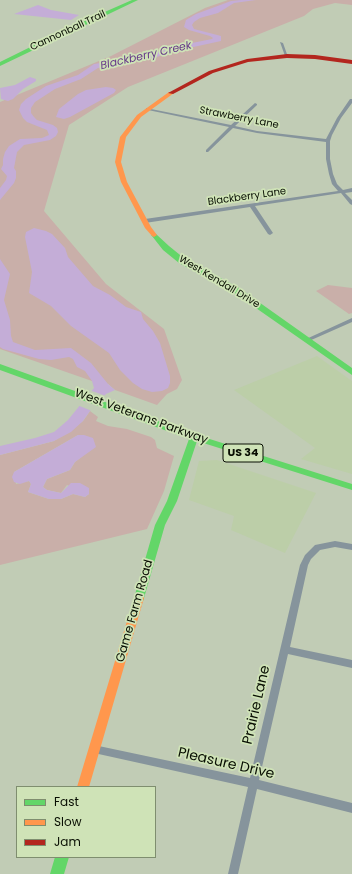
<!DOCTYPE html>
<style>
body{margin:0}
#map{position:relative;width:352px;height:874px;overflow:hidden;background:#c1ccb5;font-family:Poppins,sans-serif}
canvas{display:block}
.legend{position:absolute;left:16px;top:786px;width:140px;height:72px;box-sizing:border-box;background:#cfe3b7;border:1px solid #7f8e6f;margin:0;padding:5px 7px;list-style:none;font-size:12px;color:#080e02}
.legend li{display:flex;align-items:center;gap:8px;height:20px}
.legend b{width:20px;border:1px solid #7f8e6f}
</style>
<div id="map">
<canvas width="352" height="874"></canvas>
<ul class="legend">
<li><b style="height:5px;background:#63d668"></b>Fast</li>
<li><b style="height:5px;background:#ff974d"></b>Slow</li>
<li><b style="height:5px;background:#b3261e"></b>Jam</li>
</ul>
</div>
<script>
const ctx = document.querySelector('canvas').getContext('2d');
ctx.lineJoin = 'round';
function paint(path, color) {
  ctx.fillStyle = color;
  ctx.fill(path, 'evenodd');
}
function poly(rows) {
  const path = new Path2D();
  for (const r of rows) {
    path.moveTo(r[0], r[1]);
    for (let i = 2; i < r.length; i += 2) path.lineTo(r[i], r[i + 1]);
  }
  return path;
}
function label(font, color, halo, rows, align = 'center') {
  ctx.font = font + ' Poppins,sans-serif';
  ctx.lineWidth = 3.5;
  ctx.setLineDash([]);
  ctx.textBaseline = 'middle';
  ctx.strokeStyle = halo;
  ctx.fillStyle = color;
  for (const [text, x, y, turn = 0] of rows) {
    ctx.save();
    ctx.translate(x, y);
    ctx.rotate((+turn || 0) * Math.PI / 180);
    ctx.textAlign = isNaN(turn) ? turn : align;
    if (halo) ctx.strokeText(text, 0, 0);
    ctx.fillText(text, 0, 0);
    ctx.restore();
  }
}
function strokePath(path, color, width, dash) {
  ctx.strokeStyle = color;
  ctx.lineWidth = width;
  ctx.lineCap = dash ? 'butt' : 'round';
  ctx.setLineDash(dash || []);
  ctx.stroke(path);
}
paint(poly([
 [317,356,352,381,352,474,301,459,315,448,234,390],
 [217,460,316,493,285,553,231,530,234,516,189,500,199,461]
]), '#bccea8');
paint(poly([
 [228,0,352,0,352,5,335,3,313,9,304,16,128,87,69,125,44,211,106,284,164,329,182,380,177,389,167,394,157,405,115,390,108,384,92,381,0,349,0,102,111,56,205,8],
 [328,285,352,288,352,313,349,314,316,291],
 [90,411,98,417,96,421,108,426,127,429,151,437,155,440,157,448,174,456,164,491,147,529,0,565,0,455,54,441,83,421],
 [78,435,81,457,75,462,70,470,47,479,43,487,47,490,61,493,67,485,89,494,85,497,73,494,61,499,49,499,28,492,31,484,29,481,16,484,14,472]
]), '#c9afa9');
paint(poly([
 [241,0,256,0,234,3,218,13,200,18,194,22,192,25,194,29,221,36,221,41,166,53,155,58,98,68,81,79,55,89,35,102,31,108,31,113,34,117,37,120,53,125,57,128,58,132,56,136,50,140,24,145,17,152,14,168,16,171,16,178,14,183,0,200,0,188,6,180,7,176,1,169,3,165,3,159,5,152,9,146,20,139,42,138,49,135,47,130,27,122,23,118,19,110,21,104,26,99,46,86,78,75,94,64,140,57,177,46,212,39,213,38,210,36,189,30,184,27,186,20,196,14,231,1],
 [38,5,51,10,79,15,71,20,14,14],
 [30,77,36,79,36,81,23,89,13,99,8,101,1,99,0,88,15,85],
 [106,87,113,88,116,90,114,93,70,117,64,119,56,117,59,109,78,94,86,90],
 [34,228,46,231,52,234,65,248,68,257,93,286,110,295,126,307,141,312,143,319,153,331,160,343,170,376,170,383,168,388,162,391,152,392,142,389,133,383,120,370,109,353,71,326,51,306,29,293,32,272,25,237,26,232],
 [0,259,10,274,4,300,10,320,11,336,13,342,35,350,71,348,91,363,108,384,115,390,106,394,90,411,83,421,71,432,54,441,0,455,0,446,35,438,54,432,68,420,94,388,92,381,85,371,77,367,73,359,69,357,51,360,39,359,3,349,0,347],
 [78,435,84,435,93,438,96,447,75,462,70,470,47,479,43,487,47,490,61,493,71,483,80,483,89,488,89,494,85,497,73,494,61,499,49,499,28,492,31,484,29,481,20,484,14,482,12,477,14,472]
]), '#c4add7');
paint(poly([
 [89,390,106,396,92,411,77,405]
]), '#c1ccb5');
paint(poly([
 [280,42,283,43,288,57,285,56,280,42],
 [350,99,352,99,352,103,341,118,332,135,330,141,330,159,333,174,337,184,343,190,352,188,352,192,345,193,352,200,352,205,350,204,341,193,255,206,273,233,270,235,268,234,250,207,145,223,142,221,145,219,338,191,332,184,329,174,326,159,326,142,257,133,233,128,208,152,206,152,206,150,229,127,148,110,146,109,146,108,231,125,255,103,257,104,257,105,235,126,257,131,326,139,337,118,350,99],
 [352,318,352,322,309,341,307,342,304,340,352,318],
 [335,541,352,544,352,550,335,547,320,550,311,559,308,565,290,647,352,660,352,668,288,654,259,780,352,803,352,813,257,789,238,874,228,874,248,787,94,753,91,752,89,749,91,746,94,745,250,778,300,565,305,555,315,545,335,541]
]), '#86949c');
paint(poly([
 [132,0,138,0,0,66,0,62,75,25,132,0],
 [154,233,156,234,169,246,185,259,239,288,352,368,352,375,233,292,179,263,163,250,152,236,151,235,154,233],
 [0,364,197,435,352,484,352,490,197,441,177,501,165,525,144,598,143,601,139,602,135,601,134,598,155,525,167,501,189,439,0,370,0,364],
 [55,857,69,857,64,874,50,874,55,857]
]), '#63d668');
paint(poly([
 [169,92,174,93,141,117,126,137,121,162,127,182,151,227,157,235,154,237,152,236,145,228,121,182,115,162,120,137,137,115,169,92],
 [139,594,143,595,144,598,89,787,77,787,134,598,135,595,139,594]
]), '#ff974d');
paint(poly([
 [287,54,315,55,352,60,352,64,315,59,287,58,248,62,213,73,173,94,168,93,209,71,247,59,287,54]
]), '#b3261e');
label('10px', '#080e02', '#cfe3b7', [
 ["Cannonball Trail",68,31,-25],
 ["Strawberry Lane",239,118,11],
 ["Blackberry Lane",247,197,-8],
 ["West Kendall Drive",219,282,31]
]);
label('italic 11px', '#653688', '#cfe3b7', [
 ["Blackberry Creek",146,56,-13]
]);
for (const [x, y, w] of [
 [243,453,40]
]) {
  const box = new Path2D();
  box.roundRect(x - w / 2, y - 9, w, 18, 3);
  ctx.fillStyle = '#cfe3b7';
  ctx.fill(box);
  strokePath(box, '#080e02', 1);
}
label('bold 11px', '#080e02', null, [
 ["US 34",243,453]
]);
label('12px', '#080e02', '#cfe3b7', [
 ["West Veterans Parkway",141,417,20],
 ["Game Farm Road",135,611,-74]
]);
label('14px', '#080e02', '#cfe3b7', [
 ["Prairie Lane",257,705,-77],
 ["Pleasure Drive",226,764,13]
]);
</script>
